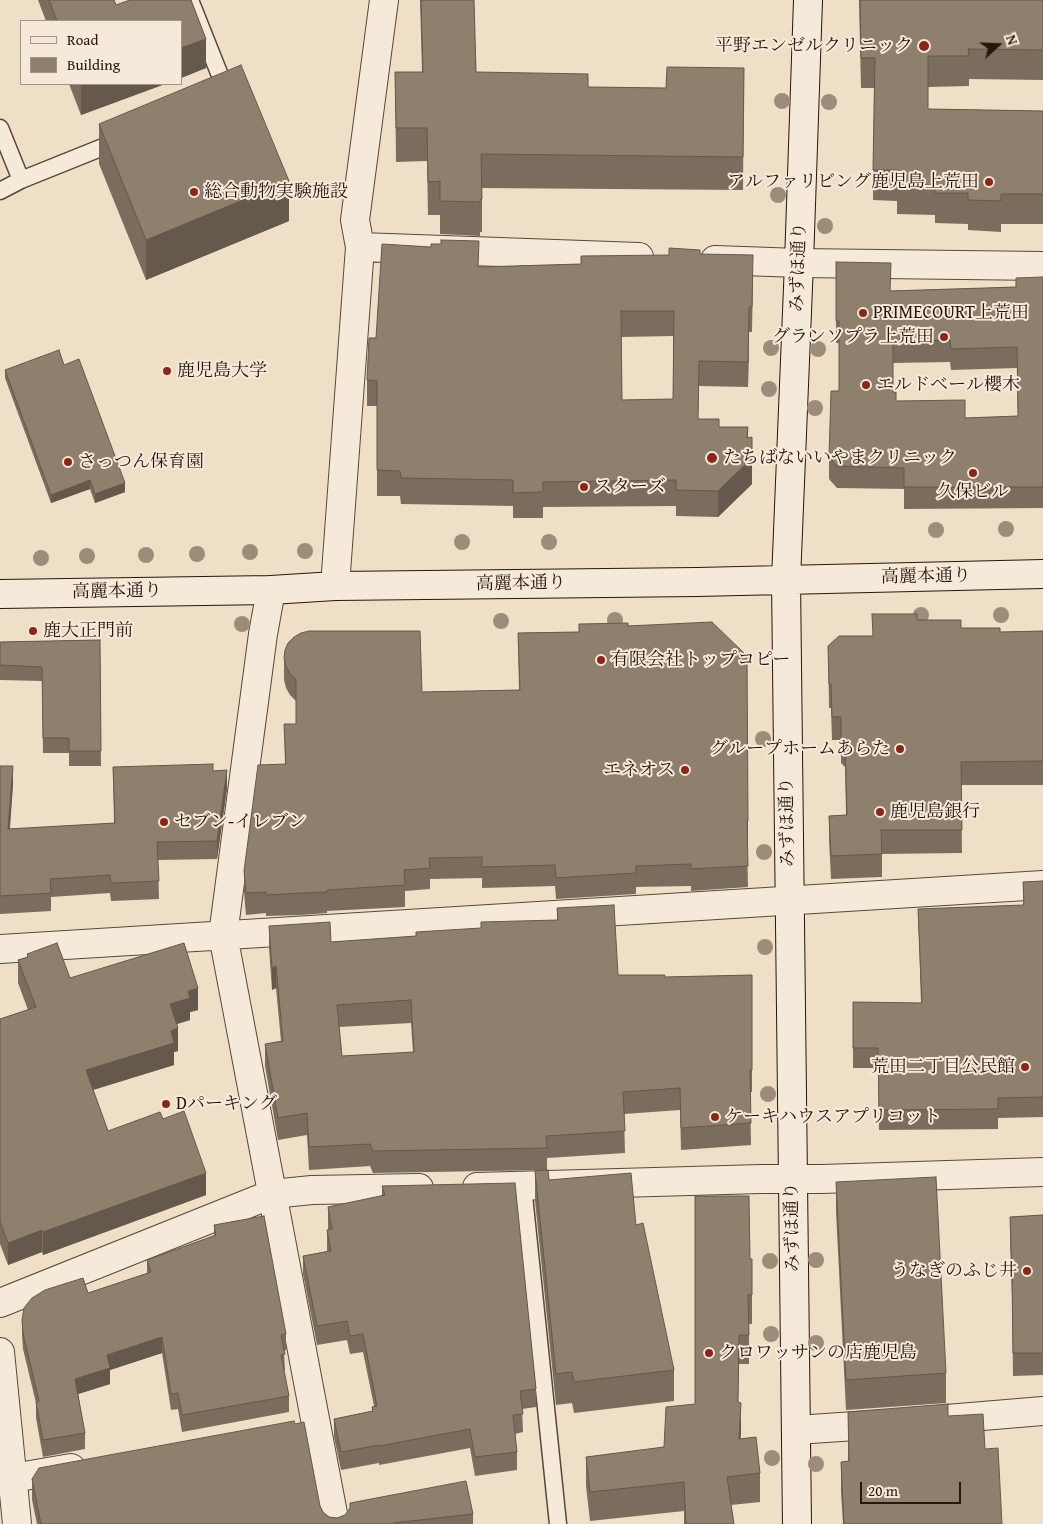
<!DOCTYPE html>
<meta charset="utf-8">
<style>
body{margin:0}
#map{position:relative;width:1043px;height:1524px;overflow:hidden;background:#efdfc6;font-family:"Gentium Book Plus",serif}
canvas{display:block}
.legend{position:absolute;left:20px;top:20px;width:162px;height:65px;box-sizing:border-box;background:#f5eada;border:1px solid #a29588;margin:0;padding:6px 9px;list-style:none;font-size:15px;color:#26160c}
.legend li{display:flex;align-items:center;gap:10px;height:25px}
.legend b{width:25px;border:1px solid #a29588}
.north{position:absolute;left:973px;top:20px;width:50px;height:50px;-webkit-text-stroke:4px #f5eada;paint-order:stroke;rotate:70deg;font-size:14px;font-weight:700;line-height:20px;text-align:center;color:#26160c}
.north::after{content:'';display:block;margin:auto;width:18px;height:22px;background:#26160c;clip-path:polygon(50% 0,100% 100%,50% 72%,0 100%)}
.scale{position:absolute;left:860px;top:1482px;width:101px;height:22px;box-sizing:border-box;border:2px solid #26160c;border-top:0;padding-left:6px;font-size:15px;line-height:18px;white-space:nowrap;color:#26160c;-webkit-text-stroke:4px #f5eada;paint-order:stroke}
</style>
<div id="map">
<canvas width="1043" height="1524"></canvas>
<ul class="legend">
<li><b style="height:6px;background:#f5eada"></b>Road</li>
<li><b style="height:14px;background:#8f7f6d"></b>Building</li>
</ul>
<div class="north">N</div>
<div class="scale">20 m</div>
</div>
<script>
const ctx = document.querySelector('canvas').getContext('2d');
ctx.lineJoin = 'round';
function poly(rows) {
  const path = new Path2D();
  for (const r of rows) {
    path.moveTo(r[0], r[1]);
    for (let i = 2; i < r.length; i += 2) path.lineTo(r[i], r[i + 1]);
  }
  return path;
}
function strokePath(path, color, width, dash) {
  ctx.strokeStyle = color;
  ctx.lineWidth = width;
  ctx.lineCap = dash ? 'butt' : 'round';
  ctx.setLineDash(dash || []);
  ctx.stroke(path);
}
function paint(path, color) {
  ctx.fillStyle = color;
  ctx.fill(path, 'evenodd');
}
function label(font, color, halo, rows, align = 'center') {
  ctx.font = font + ' "Gentium Book Plus","Noto Serif JP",serif';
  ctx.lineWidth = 4;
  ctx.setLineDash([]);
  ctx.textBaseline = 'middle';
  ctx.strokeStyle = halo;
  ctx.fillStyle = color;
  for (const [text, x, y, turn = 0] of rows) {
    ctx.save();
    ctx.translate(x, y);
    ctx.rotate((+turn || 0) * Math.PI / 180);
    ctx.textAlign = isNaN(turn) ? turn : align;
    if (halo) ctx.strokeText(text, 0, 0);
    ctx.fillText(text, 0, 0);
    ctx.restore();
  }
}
const lane = poly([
 [190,0,227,93],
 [0,128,21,180],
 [0,191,21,180,118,141],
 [523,1186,558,1524]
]);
const street = poly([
 [360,247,639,257],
 [715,260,799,263,1043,266],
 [335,586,360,247,355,220,384,0],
 [271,590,263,634,223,935,335,1524],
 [0,949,1043,885],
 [477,1187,761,1179,821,1179,1043,1172],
 [0,1303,272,1194,312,1190,419,1188],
 [0,1352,17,1524],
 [947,1419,1043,1411],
 [796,1430,885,1424],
 [13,1478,71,1468]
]);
const secondary = poly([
 [0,594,271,590,335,586,697,582,1043,574],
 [797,1524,786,580,799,263,808,0]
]);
strokePath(lane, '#58483a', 19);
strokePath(street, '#58483a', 30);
strokePath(secondary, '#26160c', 30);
strokePath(lane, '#f5eada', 16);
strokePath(street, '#f5eada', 28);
strokePath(secondary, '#f5eada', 28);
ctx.fillStyle = '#9c8c79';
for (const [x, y] of [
 [782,101],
 [829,102],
 [778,195],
 [825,226],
 [771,348],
 [818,349],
 [769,389],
 [815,408],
 [1006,529],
 [936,530],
 [462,542],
 [549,542],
 [305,551],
 [250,552],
 [197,554],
 [146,555],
 [87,556],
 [41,558],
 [921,615],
 [1001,615],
 [615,620],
 [501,621],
 [242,624],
 [763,739],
 [764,852],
 [765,947],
 [768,1094],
 [816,1260],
 [770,1261],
 [771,1334],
 [816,1343],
 [772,1458],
 [816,1464]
]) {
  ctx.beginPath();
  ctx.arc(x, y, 8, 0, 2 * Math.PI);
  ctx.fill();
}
paint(poly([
 [38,0,114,0,116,5,130,0,191,0,206,39,206,68,181,78,181,21,46,21],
 [420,0,474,0,476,72,588,87,666,88,744,68,743,190,482,188,482,232,480,232,480,236,440,234,440,215,428,215,427,161,396,162,395,72,422,72],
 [859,0,1043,0,1043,80,969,79,969,86,928,87,928,109,1043,111,1043,224,1001,224,1001,232,968,230,968,224,935,223,935,215,897,214,897,201,873,200,874,88,861,88],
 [69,84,165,84,81,115],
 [99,124,289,221,146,280,99,164],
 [700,254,753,280,752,332,749,332,748,387,699,386,698,419,748,438,752,484,718,517,676,516,676,506,543,507,543,518,513,518,513,506,401,504,400,496,377,496,377,406,367,406,367,380,376,338,479,267,581,264],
 [673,336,673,399,622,400,621,337],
 [836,262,891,291,1016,287,1043,277,1043,508,904,509,904,489,837,488,829,479,829,457,839,391,839,343,836,343],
 [950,362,951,370,1017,368,1018,416,965,418,896,401,893,392,893,363],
 [64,365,125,492,95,503,90,489,51,503,5,378,5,370],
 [917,620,961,628,1000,632,1043,631,1043,785,961,785,962,853,882,854,882,877,831,879,829,839,829,816,846,815,845,767,841,763,841,740,832,740,831,708,829,708,828,646,872,636],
 [628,626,748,821,748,842,747,842,748,887,691,891,691,886,636,887,636,894,556,899,555,886,482,888,482,878,430,879,430,889,405,891,405,907,327,911,327,913,301,915,266,916,266,913,246,915,244,892,244,871,285,764,284,724,296,724,296,701,290,695,286,688,284,680,284,658,422,692,519,690,518,633,579,632],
 [100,640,101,766,69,766,69,753,43,753,42,681,0,680,0,642],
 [0,766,13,784,10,829,114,823,113,767,213,771,227,788,217,859,158,860,159,899,111,901,110,893,51,897,51,911,0,914],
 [1043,881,1043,1117,998,1118,998,1129,879,1130,878,1068,853,1068,853,1002,921,1003,918,909,1023,905,1023,882],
 [557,908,618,975,664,977,752,975,752,1092,750,1092,751,1145,681,1150,680,1110,624,1114,625,1153,547,1158,547,1170,373,1173,370,1166,309,1170,307,1135,278,1140,265,1066,265,1044,281,1041,276,988,272,990,269,948,269,926,331,942,416,936,557,920],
 [411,1023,413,1052,342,1056,339,1027],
 [27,954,70,978,198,1010,190,1012,190,1020,177,1024,178,1051,174,1052,174,1065,93,1090,108,1131,163,1119,206,1195,43,1255,42,1252,8,1265,0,1244,0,1019,28,1010,18,983,18,960,27,957],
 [535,1171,549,1180,636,1225,674,1370,674,1401,574,1413,572,1403,556,1405,535,1201],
 [836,1182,946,1373,946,1403,846,1410,836,1212],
 [382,1186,536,1389,536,1407,522,1409,523,1432,515,1434,517,1452,517,1470,475,1476,470,1448,379,1465,379,1463,341,1470,334,1437,334,1419,372,1411,372,1407,374,1406,363,1352,350,1354,347,1340,317,1345,303,1274,303,1256,327,1251,327,1230,328,1230,328,1207,382,1196],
 [1043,1215,1043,1375,1013,1376,1012,1297,1010,1239,1010,1217],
 [214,1225,286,1334,286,1350,284,1351,285,1370,284,1371,289,1396,289,1412,182,1432,178,1409,171,1410,162,1353,110,1370,110,1384,78,1394,85,1433,85,1449,43,1457,36,1418,36,1403,23,1349,22,1336,22,1320,88,1293,147,1274,147,1260,214,1236],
 [750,1259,752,1295,752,1324,749,1324,749,1364,739,1364,738,1402,741,1432,740,1439,760,1473,760,1502,731,1505,734,1524,684,1524,684,1511,590,1521,586,1486,586,1457,664,1447,695,1404],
 [848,1412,948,1416,985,1449,1002,1524,843,1524,841,1492,841,1462,848,1461],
 [32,1479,320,1506,323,1512,329,1517,337,1518,473,1514,473,1524,37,1524,32,1500]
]), '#7b6d5e');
paint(poly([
 [206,39,206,68,181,78,181,48],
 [86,84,165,84,81,115,81,86],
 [289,181,289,221,146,280,146,240],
 [749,307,749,332,748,387,748,362],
 [748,427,748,453,752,437,752,484,718,517,718,491],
 [90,480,90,489,51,503,51,495],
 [125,483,125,492,95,503,95,494],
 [13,766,13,784,8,847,8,829],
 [227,770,227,788,217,859,217,841],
 [276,966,276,988,272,990,272,968],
 [198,988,198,1010,190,1012,190,1020,170,1026,170,1004,188,991],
 [178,1028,178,1051,174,1052,174,1065,86,1092,86,1070,171,1031],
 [206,1173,206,1195,43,1255,43,1232],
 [42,1230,42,1252,8,1265,8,1243],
 [162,1337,162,1353,110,1370,110,1384,75,1395,75,1379,107,1355],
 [741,1403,741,1432,739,1468,739,1439]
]), '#64594c');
const building = poly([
 [49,0,114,0,116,5,130,0,191,0,206,39,181,48,181,21,57,21,49,0],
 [421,0,474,0,476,72,588,74,588,87,666,88,667,67,744,68,743,157,481,154,482,199,480,199,480,202,440,201,440,181,428,182,427,128,396,128,395,72,423,72,421,0],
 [860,0,1043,0,1043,50,968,49,969,56,928,56,928,109,1043,111,1043,194,1001,194,1001,201,968,200,968,193,935,193,935,185,897,184,897,170,873,170,875,58,861,58,860,0],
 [241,65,289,181,146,240,99,124,241,65],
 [441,240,479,241,478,267,581,264,581,256,669,255,669,248,700,250,700,254,753,255,752,307,749,307,748,362,699,361,698,419,719,419,719,427,748,427,747,438,752,437,752,458,718,491,676,490,676,480,543,482,543,492,513,493,513,480,401,478,400,471,377,470,377,381,367,380,369,338,376,338,382,244,431,247,431,244,441,244,441,240],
 [621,311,674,311,673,399,622,400,621,311],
 [836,262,891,263,890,291,1016,287,1016,278,1043,277,1043,487,904,487,904,468,837,466,829,457,831,391,839,391,839,321,836,321,836,262],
 [950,340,951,349,1017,347,1018,416,965,418,965,400,896,401,896,392,893,392,893,342,950,340],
 [59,350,64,365,79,359,125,483,95,494,90,480,51,495,5,370,59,350],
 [872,614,917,614,917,620,961,620,961,628,1000,628,1000,632,1043,631,1043,761,961,762,962,830,881,830,882,854,831,856,829,816,847,815,845,744,841,739,841,717,832,717,831,684,829,684,828,646,839,636,873,636,872,614],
 [712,622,747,656,748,821,747,821,748,866,691,869,691,864,636,866,636,873,556,878,555,865,482,867,482,857,429,858,430,868,404,870,405,885,327,890,327,892,301,893,266,895,266,892,246,893,244,871,258,765,286,764,284,724,296,724,296,679,290,674,286,666,284,658,285,650,288,643,294,637,301,633,309,631,420,631,422,692,520,690,518,633,579,632,579,624,628,623,628,626,712,622],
 [100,640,101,751,69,751,69,738,43,738,42,667,0,665,0,642,100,640],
 [213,764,213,771,227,770,217,841,157,842,159,881,111,883,110,875,50,879,51,893,0,896,0,766,13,766,8,829,115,823,113,767,213,764],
 [1043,881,1043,1097,998,1098,998,1109,879,1110,878,1048,853,1048,853,1002,922,1003,918,909,1024,905,1023,882,1043,881],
 [614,905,618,975,665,975,664,977,752,975,752,1070,750,1070,751,1123,681,1128,680,1088,623,1092,625,1131,546,1136,547,1148,373,1151,370,1144,309,1147,307,1113,278,1118,265,1044,283,1041,276,966,272,968,269,926,330,922,331,942,416,936,416,932,481,928,481,922,558,920,557,908,614,905],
 [411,1000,414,1052,342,1056,337,1005,411,1000],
 [57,943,70,978,184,943,198,988,188,991,190,998,170,1004,178,1028,171,1031,174,1043,86,1070,108,1131,160,1112,163,1119,184,1111,206,1173,43,1232,42,1230,8,1243,0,1222,0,1019,36,1007,18,960,28,957,27,954,57,943],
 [548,1170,549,1180,631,1173,636,1225,643,1223,674,1370,574,1382,572,1372,556,1374,535,1171,548,1170],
 [936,1177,946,1373,846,1380,836,1182,936,1177],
 [515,1183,536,1389,520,1391,523,1414,513,1415,517,1452,475,1457,470,1429,379,1446,379,1445,341,1452,334,1419,373,1411,372,1407,377,1406,363,1334,350,1336,347,1321,317,1326,303,1256,331,1251,327,1230,332,1229,328,1207,385,1195,382,1186,515,1183],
 [695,1196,749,1196,750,1259,752,1259,752,1295,748,1295,749,1335,739,1335,738,1402,741,1403,739,1439,756,1437,760,1473,727,1477,734,1524,686,1524,684,1482,590,1492,586,1457,664,1447,666,1407,695,1404,695,1196],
 [1043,1215,1043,1353,1013,1353,1012,1274,1010,1217,1043,1215],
 [264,1216,286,1334,281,1335,285,1354,281,1355,289,1396,182,1415,178,1393,171,1394,162,1337,107,1355,110,1368,75,1379,85,1433,43,1440,36,1402,39,1401,23,1333,22,1320,24,1308,32,1298,45,1290,83,1278,88,1293,151,1272,147,1260,216,1235,214,1225,264,1216],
 [948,1404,948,1416,983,1414,985,1449,998,1448,1002,1524,844,1524,841,1462,849,1461,848,1412,948,1404],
 [294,1421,295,1424,304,1422,320,1506,323,1512,329,1517,337,1518,345,1515,350,1508,350,1503,466,1481,473,1514,393,1523,394,1524,41,1524,32,1479,39,1468,294,1421]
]);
paint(building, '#8f7f6d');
strokePath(building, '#64594c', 1);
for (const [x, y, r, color] of [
 [924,46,6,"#8f2418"],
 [989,182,5,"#8f2418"],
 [194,192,5,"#8f2418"],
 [863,313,5,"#8f2418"],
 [944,337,5,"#8f2418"],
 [167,371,5,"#8f2418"],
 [866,385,5,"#8f2418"],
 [712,458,6,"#8f2418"],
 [68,462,5,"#8f2418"],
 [973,473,5,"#8f2418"],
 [584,487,5,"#8f2418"],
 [33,631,5,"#8f2418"],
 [601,660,5,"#8f2418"],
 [900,749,5,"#8f2418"],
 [685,770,5,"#8f2418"],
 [880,812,5,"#8f2418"],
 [164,822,5,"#8f2418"],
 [1025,1067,5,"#8f2418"],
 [166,1104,5,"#8f2418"],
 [715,1117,5,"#8f2418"],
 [1027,1271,5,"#8f2418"],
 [709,1353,5,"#8f2418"]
]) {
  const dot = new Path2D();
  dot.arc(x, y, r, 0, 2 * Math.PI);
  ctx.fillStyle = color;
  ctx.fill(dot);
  strokePath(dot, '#f5eada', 2);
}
label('18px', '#26160c', '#f5eada', [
 ["平野エンゼルクリニック",913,46,"right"],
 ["アルファリビング鹿児島上荒田",979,182,"right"],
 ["総合動物実験施設",204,192],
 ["PRIMECOURT上荒田",873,313],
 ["グランソプラ上荒田",934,337,"right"],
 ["鹿児島大学",177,371],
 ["エルドベール櫻木",876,385],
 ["たちばないいやまクリニック",723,458],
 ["さっつん保育園",78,462],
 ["スターズ",594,487],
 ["久保ビル",973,492,"center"],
 ["鹿大正門前",43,631],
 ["有限会社トップコピー",611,660],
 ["グループホームあらた",890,749,"right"],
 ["エネオス",675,770,"right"],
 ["鹿児島銀行",890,812],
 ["セブン-イレブン",174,822],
 ["荒田二丁目公民館",1015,1067,"right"],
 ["Dパーキング",176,1104],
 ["ケーキハウスアプリコット",725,1117],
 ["うなぎのふじ井",1017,1271,"right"],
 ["クロワッサンの店鹿児島",719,1353]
], 'left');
label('18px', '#26160c', '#f5eada', [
 ["みずほ通り",799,267,-88],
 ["高麗本通り",926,577,-1],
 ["高麗本通り",521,584,-1],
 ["高麗本通り",117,592,-1],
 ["みずほ通り",788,822,-91],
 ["みずほ通り",793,1227,-91]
]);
</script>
